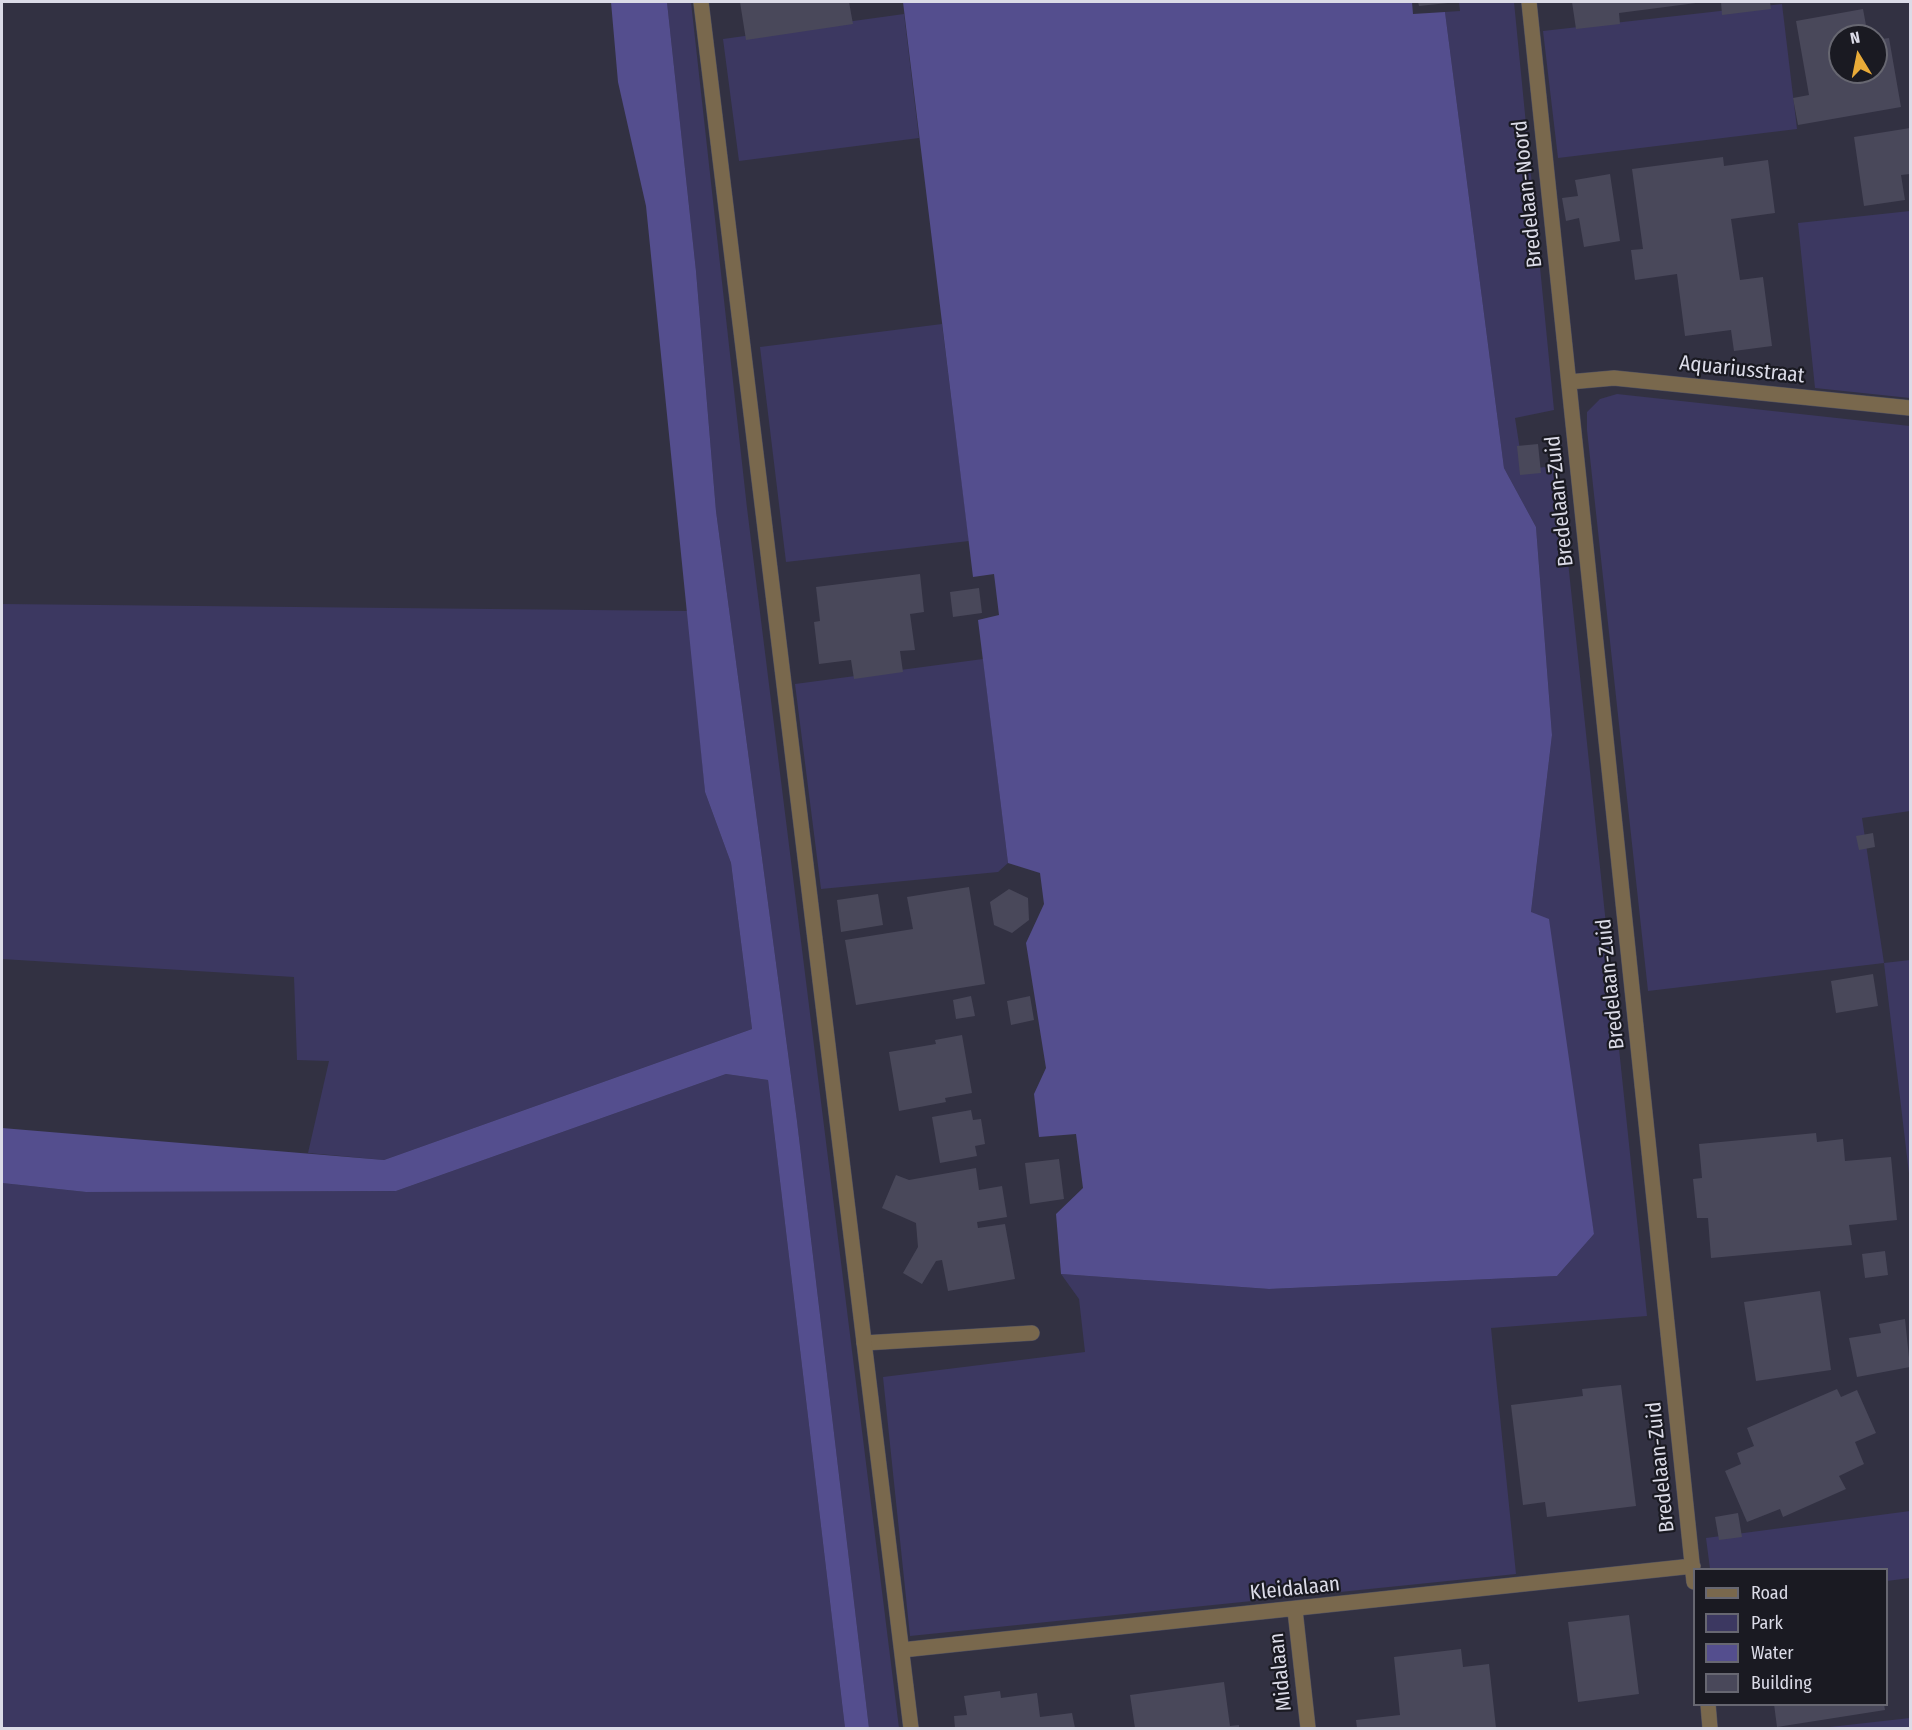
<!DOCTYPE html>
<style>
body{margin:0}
#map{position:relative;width:1912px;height:1730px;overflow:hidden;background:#323142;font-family:"Fira Sans Condensed",sans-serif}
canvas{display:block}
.frame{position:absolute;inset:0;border:3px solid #dbdbe7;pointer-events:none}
.legend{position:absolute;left:1693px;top:1568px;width:195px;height:138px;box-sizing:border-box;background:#1a1a22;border:2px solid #676771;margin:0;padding:8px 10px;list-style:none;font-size:18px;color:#dbdbe7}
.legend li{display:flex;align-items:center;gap:12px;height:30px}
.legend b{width:30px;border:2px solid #676771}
.north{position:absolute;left:1828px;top:24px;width:60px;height:60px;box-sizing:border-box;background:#1a1a22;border:2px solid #676771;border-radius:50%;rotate:350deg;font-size:16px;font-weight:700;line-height:24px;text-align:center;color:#dbdbe7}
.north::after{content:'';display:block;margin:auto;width:21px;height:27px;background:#e9ab38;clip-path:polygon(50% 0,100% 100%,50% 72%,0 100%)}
</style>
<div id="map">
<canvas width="1912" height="1730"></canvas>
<div class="frame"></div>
<ul class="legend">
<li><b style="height:8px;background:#79684d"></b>Road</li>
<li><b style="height:16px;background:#3c3861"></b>Park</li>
<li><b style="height:16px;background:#544e8e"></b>Water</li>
<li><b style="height:16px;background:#49485a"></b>Building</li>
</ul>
<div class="north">N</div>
</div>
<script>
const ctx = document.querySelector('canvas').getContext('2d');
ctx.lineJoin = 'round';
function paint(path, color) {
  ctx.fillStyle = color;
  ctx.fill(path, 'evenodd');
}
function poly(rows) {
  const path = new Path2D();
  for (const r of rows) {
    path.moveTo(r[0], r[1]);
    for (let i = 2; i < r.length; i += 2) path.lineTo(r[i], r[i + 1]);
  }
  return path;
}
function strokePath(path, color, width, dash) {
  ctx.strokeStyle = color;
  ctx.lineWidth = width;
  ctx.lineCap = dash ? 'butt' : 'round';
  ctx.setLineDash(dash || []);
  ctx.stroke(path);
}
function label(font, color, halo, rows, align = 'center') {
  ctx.font = font + ' "Fira Sans Condensed",sans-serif';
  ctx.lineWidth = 4.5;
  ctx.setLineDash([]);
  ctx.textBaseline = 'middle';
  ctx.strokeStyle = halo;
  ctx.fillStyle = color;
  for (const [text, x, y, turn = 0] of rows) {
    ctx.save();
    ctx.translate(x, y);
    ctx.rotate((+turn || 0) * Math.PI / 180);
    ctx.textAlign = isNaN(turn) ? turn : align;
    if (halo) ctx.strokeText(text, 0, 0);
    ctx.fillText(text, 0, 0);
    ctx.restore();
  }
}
paint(poly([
 [667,2,691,2,747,508,899,1728,869,1728,797,1121,716,511,696,271],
 [1459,2,1514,2,1554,410,1515,418,1523,469,1558,466,1647,1316,1491,1328,1516,1574,910,1636,883,1377,1085,1352,1079,1299,1061,1274,1269,1289,1557,1276,1594,1234,1531,912,1552,735,1536,527,1504,468,1445,12,1460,11],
 [1782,4,1797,129,1558,158,1543,31],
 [904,14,919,138,739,161,723,39],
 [1910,211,1910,398,1815,388,1798,223],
 [942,324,969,541,786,562,760,347],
 [1617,394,1910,426,1910,811,1862,818,1884,963,1910,960,1910,1182,1884,963,1648,991,1587,430,1587,412,1600,399],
 [2,604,689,611,705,792,731,863,752,1029,384,1160,308,1153,329,1061,297,1060,294,977,2,959],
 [983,659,1008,863,998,872,821,889,795,684],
 [726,1074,768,1080,845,1728,2,1728,2,1183,86,1192,396,1191],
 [1910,1511,1910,1578,1887,1581,1886,1570,1710,1569,1706,1538],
 [1910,1718,1910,1728,1821,1728]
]), '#3c3861');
paint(poly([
 [611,2,667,2,696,271,716,511,797,1121,869,1728,845,1728,768,1080,726,1074,396,1191,86,1192,2,1183,2,1128,384,1160,752,1029,731,863,705,792,646,206,618,82],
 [903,2,1412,2,1413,14,1445,12,1504,468,1536,527,1552,735,1531,912,1549,919,1594,1234,1557,1276,1269,1289,1061,1274,1056,1214,1083,1188,1076,1134,1039,1137,1034,1094,1046,1068,1026,943,1044,904,1040,873,1008,863,978,620,999,615,994,574,973,577]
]), '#544e8e');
paint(poly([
 [740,2,849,2,853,24,746,40],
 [1418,2,1448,2,1448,3,1419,6],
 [1572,2,1696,2,1696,3,1619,13,1620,24,1576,29],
 [1721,2,1770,2,1771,9,1722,15],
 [1863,9,1868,36,1840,36,1840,72,1876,72,1876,40,1889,38,1901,107,1798,125,1793,98,1809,95,1796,21],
 [1910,128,1910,174,1901,175,1905,200,1864,206,1854,137],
 [1723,157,1724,166,1768,160,1775,213,1731,219,1740,280,1763,277,1772,346,1734,351,1731,330,1685,336,1677,274,1635,280,1631,250,1643,249,1632,169],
 [1610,174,1620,241,1584,247,1579,218,1566,221,1562,198,1578,196,1575,180],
 [1538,444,1541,473,1520,475,1517,446],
 [920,574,924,612,910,614,915,650,900,651,903,672,854,679,851,660,819,664,814,622,820,621,816,587],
 [979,588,982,613,953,617,950,592],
 [1873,833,1875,847,1859,850,1856,836],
 [969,887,985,984,856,1005,845,940,913,929,907,897],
 [1009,889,1028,898,1029,920,1012,933,994,925,990,902],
 [878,894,883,925,841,932,837,900],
 [1873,974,1878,1006,1836,1013,1831,981],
 [971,996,975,1016,956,1019,953,1000],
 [1030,996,1034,1020,1011,1025,1007,1001],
 [962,1035,972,1093,945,1098,946,1102,899,1111,889,1052,936,1044,935,1040],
 [971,1110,973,1120,981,1119,985,1144,975,1146,977,1156,940,1163,932,1117],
 [1816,1133,1817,1142,1843,1139,1845,1161,1891,1157,1897,1220,1849,1225,1852,1245,1711,1258,1708,1218,1697,1218,1693,1179,1702,1178,1699,1144],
 [1059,1159,1064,1199,1030,1204,1025,1163],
 [976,1168,979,1190,1002,1186,1007,1217,977,1222,978,1228,1005,1224,1015,1279,948,1291,942,1260,936,1261,922,1284,903,1273,918,1247,916,1223,882,1208,896,1175,909,1180],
 [1885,1251,1888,1275,1865,1278,1862,1254],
 [1820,1291,1831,1370,1756,1381,1744,1302],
 [1905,1319,1910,1367,1857,1377,1849,1338,1881,1333,1879,1324],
 [1621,1385,1636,1506,1547,1517,1545,1502,1523,1505,1511,1405,1583,1396,1582,1389],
 [1837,1389,1841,1397,1857,1390,1876,1433,1855,1442,1864,1464,1839,1476,1846,1489,1783,1517,1780,1509,1747,1522,1725,1471,1741,1464,1737,1453,1754,1446,1747,1428],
 [1738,1513,1742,1537,1719,1540,1715,1517],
 [1629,1615,1639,1694,1578,1702,1568,1622],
 [1461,1649,1463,1667,1489,1664,1496,1728,1357,1728,1356,1720,1400,1715,1394,1657],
 [1224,1682,1230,1726,1239,1725,1239,1728,1135,1728,1130,1695],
 [1000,1691,1001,1698,1037,1693,1040,1717,1072,1713,1075,1728,955,1728,954,1716,967,1715,964,1696],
 [1774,1704,1884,1704,1885,1710,1777,1727]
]), '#49485a');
const service = poly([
 [864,1343,1032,1333]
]);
const minor = poly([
 [701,2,911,1728],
 [1529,2,1694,1582],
 [1569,382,1614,378,1910,408],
 [1295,1610,1308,1728],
 [902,1650,1693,1566],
 [1708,1704,1710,1728]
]);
strokePath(service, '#505060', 16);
strokePath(minor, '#505060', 16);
strokePath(service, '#79684d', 15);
strokePath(minor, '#79684d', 15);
label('21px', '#dbdbe7', '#1a1a22', [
 ["Bredelaan-Noord",1528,194,-96],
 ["Aquariusstraat",1742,370,6],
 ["Bredelaan-Zuid",1560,501,-96],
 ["Bredelaan-Zuid",1611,984,-96],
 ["Bredelaan-Zuid",1661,1467,-96],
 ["Kleidalaan",1295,1589,-6],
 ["Midalaan",1281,1672,-96]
]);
</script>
